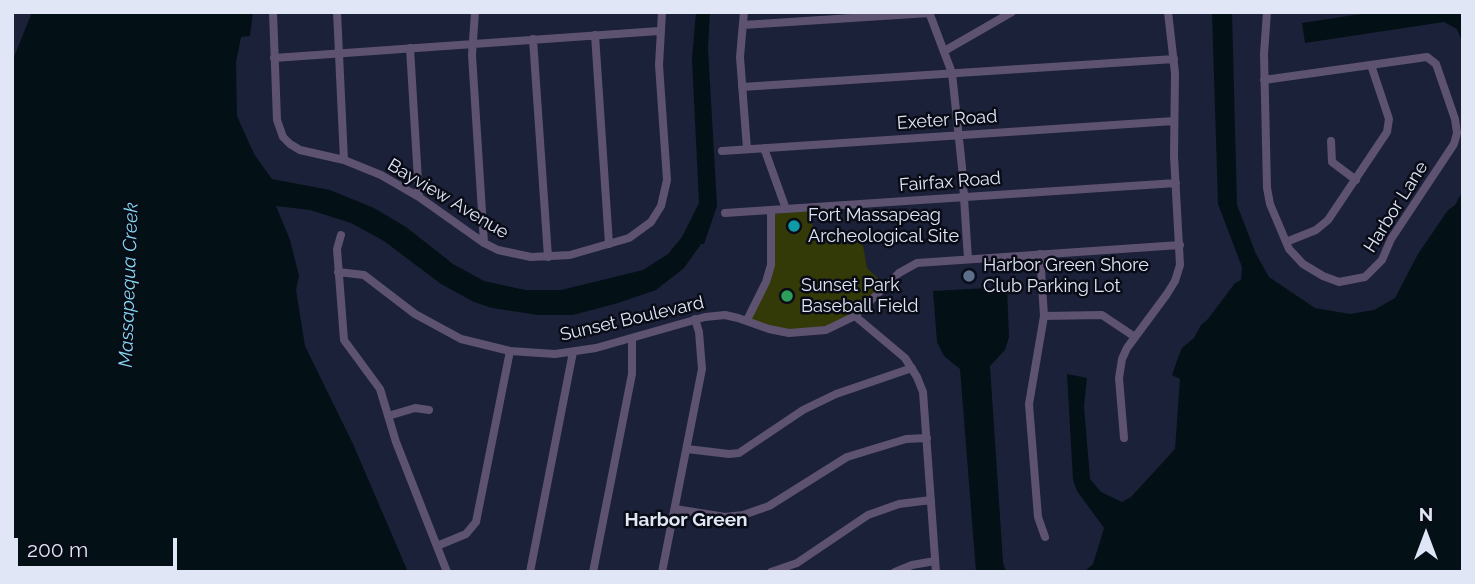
<!DOCTYPE html>
<style>
body{margin:0}
#map{position:relative;width:1475px;height:584px;overflow:hidden;background:#1b2139;font-family:Raleway,sans-serif}
canvas{display:block}
.frame{position:absolute;inset:0;border:14px solid #e1e6f6;pointer-events:none}
.north{position:absolute;left:1391px;top:500px;width:70px;height:70px;-webkit-text-stroke:5px #090c16;paint-order:stroke;rotate:0deg;font-size:19px;font-weight:700;line-height:28px;text-align:center;color:#e1e6f6}
.north::after{content:'';display:block;margin:auto;width:24px;height:32px;background:#e1e6f6;clip-path:polygon(50% 0,100% 100%,50% 72%,0 100%)}
.scale{position:absolute;left:14px;top:538px;width:163px;height:32px;box-sizing:border-box;border:4px solid #e1e6f6;border-top:0;padding-left:9px;font-size:21px;line-height:24px;white-space:nowrap;color:#e1e6f6;-webkit-text-stroke:5px #090c16;paint-order:stroke}
</style>
<div id="map">
<canvas width="1475" height="584"></canvas>
<div class="frame"></div>
<div class="north">N</div>
<div class="scale">200 m</div>
</div>
<script>
const ctx = document.querySelector('canvas').getContext('2d');
ctx.lineJoin = 'round';
function paint(path, color) {
  ctx.fillStyle = color;
  ctx.fill(path, 'evenodd');
}
function poly(rows) {
  const path = new Path2D();
  for (const r of rows) {
    path.moveTo(r[0], r[1]);
    for (let i = 2; i < r.length; i += 2) path.lineTo(r[i], r[i + 1]);
  }
  return path;
}
function strokePath(path, color, width, dash) {
  ctx.strokeStyle = color;
  ctx.lineWidth = width;
  ctx.lineCap = dash ? 'butt' : 'round';
  ctx.setLineDash(dash || []);
  ctx.stroke(path);
}
function label(font, color, halo, rows, align = 'center') {
  ctx.font = font + ' Raleway,sans-serif';
  ctx.lineWidth = 5;
  ctx.setLineDash([]);
  ctx.textBaseline = 'middle';
  ctx.strokeStyle = halo;
  ctx.fillStyle = color;
  for (const [text, x, y, turn = 0] of rows) {
    ctx.save();
    ctx.translate(x, y);
    ctx.rotate((+turn || 0) * Math.PI / 180);
    ctx.textAlign = isNaN(turn) ? turn : align;
    if (halo) ctx.strokeText(text, 0, 0);
    ctx.fillText(text, 0, 0);
    ctx.restore();
  }
}
paint(poly([
 [811,210,814,237,861,235,867,268,884,284,855,313,825,328,785,330,750,319,775,263,775,214]
]), '#343a07');
paint(poly([
 [32,12,253,12,250,36,241,37,236,62,237,116,254,154,272,179,330,190,374,208,406,227,453,264,484,281,525,290,561,290,643,270,668,254,682,237,699,203,692,59,696,12,710,12,708,48,717,206,704,244,701,244,684,268,656,290,618,303,573,315,538,315,492,308,474,302,441,284,384,241,351,223,310,210,276,206,290,240,299,276,296,290,305,346,353,444,408,572,12,572,12,62],
 [1212,12,1232,12,1237,205,1256,254,1269,277,1315,308,1350,314,1374,310,1395,298,1418,254,1448,210,1455,205,1463,191,1463,572,1084,572,1093,564,1104,528,1077,491,1073,480,1067,374,1087,378,1084,406,1090,479,1101,492,1122,502,1131,497,1175,449,1180,379,1172,375,1179,355,1182,348,1194,338,1201,325,1208,319,1235,283,1241,280,1242,267,1218,204],
 [1374,12,1463,12,1463,44,1457,29,1444,22,1305,43,1302,23],
 [1007,287,1009,337,1005,350,990,366,1003,562,1006,572,976,572,960,369,944,356,937,342,933,291]
]), '#031116');
strokePath(poly([
 [273,12,277,120,283,137,290,144,300,150,344,160,381,175,419,197,484,243,498,250,531,257,570,255,629,238,651,222,661,206,667,180,659,65,662,12],
 [337,12,344,160],
 [475,12,472,55,484,243],
 [744,12,740,57,747,149],
 [929,12,952,73,962,167,968,259],
 [743,25,929,13],
 [595,35,609,244],
 [533,39,548,257],
 [410,48,419,197],
 [946,50,1012,12],
 [274,58,659,31],
 [1264,80,1427,57,1436,64,1455,119,1457,133,1454,144,1391,239,1382,260,1365,277,1339,282,1323,276,1303,264,1289,249,1270,204,1267,188,1264,54,1267,12],
 [742,87,1174,59],
 [1331,141,1332,162,1356,180],
 [764,148,786,209],
 [722,151,1174,121],
 [725,213,1176,183],
 [341,235,337,249,344,340,380,389,396,442,447,572],
 [1286,242,1316,230,1328,220,1387,132,1389,119,1371,65],
 [1040,254,1044,316,1029,404,1038,517,1045,537],
 [338,272,364,275,415,314,461,339,510,351,555,354,596,348,705,317,725,315,738,318,769,329,789,333,826,330,855,316,899,273,917,263,1180,245],
 [855,316,905,358,917,377,923,392,936,572],
 [1044,316,1102,315,1135,337],
 [747,320,766,282,771,265,771,210],
 [388,416,415,408,429,410],
 [1124,438,1119,378,1122,359,1127,348,1167,294,1175,281,1180,265,1174,156,1175,73,1168,12],
 [687,449,729,454,739,453,803,410,836,394,912,368],
 [675,509,725,517,743,515,769,506,847,457,906,439,927,438],
 [437,546,466,534,476,522,510,351],
 [530,572,573,352],
 [593,572,632,374,632,338],
 [662,572,702,369,699,332,695,319],
 [771,572,797,563,868,515,899,504,931,500],
 [895,572,912,565,935,561]
]), '#5e5271', 8);
for (const [x, y, r, color] of [
 [794,226,7,"#0f9aa8"],
 [969,276,7,"#5c6f8a"],
 [787,296,7,"#2e9e5b"]
]) {
  const dot = new Path2D();
  dot.arc(x, y, r, 0, 2 * Math.PI);
  ctx.fillStyle = color;
  ctx.fill(dot);
  strokePath(dot, '#090c16', 2.5);
}
label('18px', '#e1e6f6', '#090c16', [
 ["Exeter Road",947,120,-4],
 ["Fairfax Road",950,182,-4],
 ["Bayview Avenue",448,199,31],
 ["Harbor Lane",1396,207,-58],
 ["Sunset Boulevard",632,319,-13]
]);
label('18px', '#e1e6f6', '#090c16', [
 ["Fort Massapeag",808,216],
 ["Archeological Site",808,237],
 ["Harbor Green Shore",983,266],
 ["Club Parking Lot",983,287],
 ["Sunset Park",801,286],
 ["Baseball Field",801,307]
], 'left');
label('italic 19px', '#85d7f2', '#090c16', [
 ["Massapequa Creek",129,285,-88]
]);
label('bold 19px', '#e1e6f6', '#090c16', [
 ["Harbor Green",686,520]
]);
</script>
